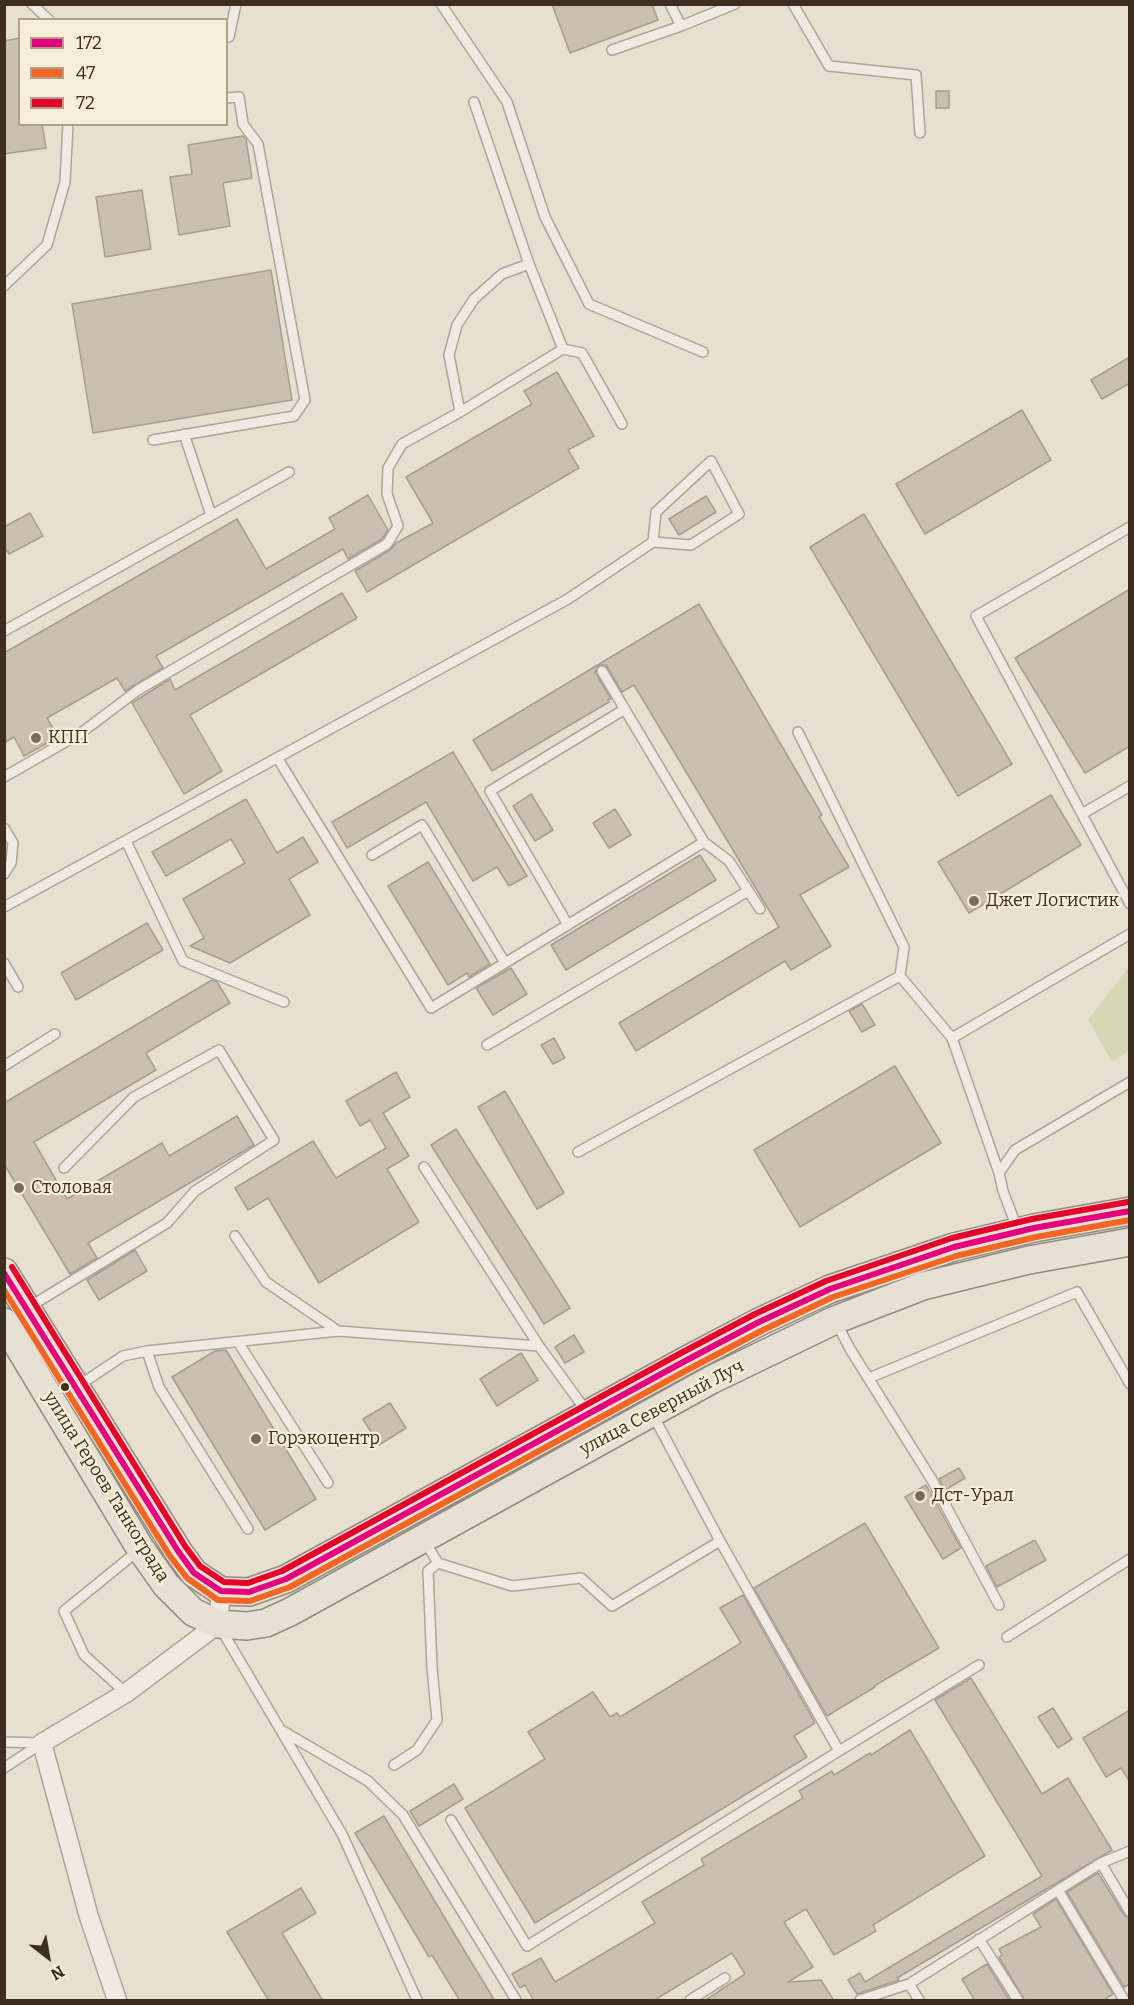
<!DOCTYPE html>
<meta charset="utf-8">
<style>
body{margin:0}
#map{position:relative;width:1134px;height:2005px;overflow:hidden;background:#e7e0d1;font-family:Bitter,serif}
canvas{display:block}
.frame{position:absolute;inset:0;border:6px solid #3d2e20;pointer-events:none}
.legend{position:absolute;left:18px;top:18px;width:210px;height:108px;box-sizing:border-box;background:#f7eed8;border:2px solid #ada18e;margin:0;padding:8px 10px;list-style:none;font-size:18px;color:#3d2e20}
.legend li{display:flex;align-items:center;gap:12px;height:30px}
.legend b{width:30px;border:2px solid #ada18e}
.north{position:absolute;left:18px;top:1927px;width:60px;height:60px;-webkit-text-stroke:4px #f7eed8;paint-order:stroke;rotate:149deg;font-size:16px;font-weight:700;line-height:24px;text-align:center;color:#3d2e20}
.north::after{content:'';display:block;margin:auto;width:21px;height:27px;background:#3d2e20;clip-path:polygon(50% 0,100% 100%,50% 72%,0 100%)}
</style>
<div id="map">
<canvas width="1134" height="2005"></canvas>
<div class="frame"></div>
<ul class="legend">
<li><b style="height:8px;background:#e5007d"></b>172</li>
<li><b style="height:8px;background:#f26522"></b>47</li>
<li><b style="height:8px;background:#e4002b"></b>72</li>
</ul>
<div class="north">N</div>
</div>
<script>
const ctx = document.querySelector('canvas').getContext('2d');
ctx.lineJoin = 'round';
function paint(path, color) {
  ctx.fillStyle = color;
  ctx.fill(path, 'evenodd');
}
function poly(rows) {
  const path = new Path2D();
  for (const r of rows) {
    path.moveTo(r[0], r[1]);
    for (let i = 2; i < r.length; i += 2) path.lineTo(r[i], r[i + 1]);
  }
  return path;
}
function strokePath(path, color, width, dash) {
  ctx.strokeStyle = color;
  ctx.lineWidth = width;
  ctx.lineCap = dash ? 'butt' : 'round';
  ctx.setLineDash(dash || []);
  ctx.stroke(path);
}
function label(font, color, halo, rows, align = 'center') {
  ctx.font = font + ' Bitter,serif';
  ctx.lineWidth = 4.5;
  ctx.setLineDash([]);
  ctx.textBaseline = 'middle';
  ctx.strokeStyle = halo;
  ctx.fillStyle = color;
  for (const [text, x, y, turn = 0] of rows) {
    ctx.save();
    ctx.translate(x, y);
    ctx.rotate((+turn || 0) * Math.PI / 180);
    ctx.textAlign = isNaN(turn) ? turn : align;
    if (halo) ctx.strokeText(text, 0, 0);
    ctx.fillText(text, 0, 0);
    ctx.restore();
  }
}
paint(poly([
 [1129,967,1129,1051,1112,1062,1088,1020]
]), '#d6d7b3');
const building = poly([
 [552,4,652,4,658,20,570,53,552,4],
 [20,38,20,124,42,124,46,148,4,154,4,41,20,38],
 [936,91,949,91,949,108,936,108,936,91],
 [243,136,246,139,252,178,223,183,230,226,179,235,170,177,192,174,188,145,243,136],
 [142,190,151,249,105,257,96,197,142,190],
 [271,270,292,400,93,433,72,304,271,270],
 [1130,357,1130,383,1102,399,1091,380,1130,357],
 [557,372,594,436,568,450,579,468,367,592,355,571,390,550,396,543,433,523,406,477,532,404,524,391,557,372],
 [1022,410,1051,460,925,534,896,484,1022,410],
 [368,495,388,530,382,539,348,559,343,549,156,656,163,668,125,691,117,678,47,718,58,737,24,756,14,737,4,743,4,653,237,519,266,569,335,529,329,518,368,495],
 [706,496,716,512,679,535,669,519,706,496],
 [30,513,43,536,9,554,4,546,4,527,30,513],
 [864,514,1012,764,958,796,810,547,864,514],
 [1130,589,1130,746,1085,773,1015,658,1130,589],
 [342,593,357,618,190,715,222,771,184,794,132,703,170,679,175,690,342,593],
 [699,604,822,815,819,817,849,867,800,895,831,946,791,970,785,961,636,1051,619,1023,779,927,634,685,622,692,606,665,599,665,595,672,611,699,608,700,609,702,492,771,473,740,699,604],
 [453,752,527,876,509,886,497,867,473,881,426,802,347,848,332,822,453,752],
 [531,794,553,830,535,841,513,806,531,794],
 [1051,795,1081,845,969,913,938,862,1051,795],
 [246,799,277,853,303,837,318,862,289,879,310,915,230,963,190,946,204,938,183,899,245,863,231,839,166,876,152,852,246,799],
 [615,809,631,835,609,848,593,823,615,809],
 [700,855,716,880,566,970,551,945,700,855],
 [428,862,490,964,469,977,467,973,448,985,388,886,428,862],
 [147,923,163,950,76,1000,61,973,147,923],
 [511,968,527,994,493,1015,476,988,511,968],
 [212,980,217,982,230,1003,146,1053,156,1070,34,1142,67,1199,162,1143,169,1156,237,1116,254,1145,88,1243,97,1258,70,1274,4,1164,4,1103,212,980],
 [862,1004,875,1025,862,1032,849,1011,862,1004],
 [554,1038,565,1058,553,1064,541,1045,554,1038],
 [895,1066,941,1143,800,1227,754,1150,895,1066],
 [396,1072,410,1097,383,1113,409,1156,387,1169,419,1222,319,1283,268,1198,248,1210,235,1188,313,1141,336,1178,386,1148,370,1120,360,1126,346,1101,396,1072],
 [505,1091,564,1193,537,1209,478,1107,505,1091],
 [456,1129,570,1308,544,1324,431,1145,456,1129],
 [135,1250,147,1271,99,1300,87,1280,135,1250],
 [574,1335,584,1352,565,1363,555,1347,574,1335],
 [226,1350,316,1499,265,1530,172,1377,215,1351,226,1350],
 [521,1353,538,1380,497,1406,480,1379,521,1353],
 [390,1403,406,1428,379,1445,363,1419,390,1403],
 [959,1468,965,1478,945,1490,939,1479,959,1468],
 [926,1485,961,1548,943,1559,905,1497,926,1485],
 [865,1523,939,1648,874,1686,875,1687,827,1716,754,1588,865,1523],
 [1035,1540,1046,1560,997,1587,986,1566,1035,1540],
 [743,1595,815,1723,794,1736,807,1757,535,1923,465,1808,545,1759,528,1732,593,1692,610,1717,617,1713,620,1717,741,1643,720,1608,743,1595],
 [971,1678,1042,1794,1068,1778,1112,1850,897,1978,899,1980,857,1994,848,1980,860,1973,865,1982,1042,1876,935,1700,971,1678],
 [1053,1708,1072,1739,1058,1748,1038,1717,1053,1708],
 [1130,1710,1130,1782,1121,1768,1106,1777,1083,1738,1130,1710],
 [910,1730,985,1856,873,1925,876,1931,834,1955,806,1909,784,1922,813,1967,788,1982,821,1980,834,2001,704,2001,745,1974,732,1953,653,2001,534,2001,525,1985,520,1988,512,1974,541,1958,555,1982,655,1923,642,1902,704,1865,701,1859,803,1798,799,1791,832,1771,834,1775,870,1753,871,1755,910,1730],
 [454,1784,463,1799,419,1826,410,1811,454,1784],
 [384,1816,464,1950,495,2001,460,2001,432,1955,429,1957,355,1833,384,1816],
 [1098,1873,1124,1915,1130,1919,1130,1984,1124,1987,1067,1892,1098,1873],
 [301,1888,316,1913,282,1933,323,2001,269,2001,227,1932,301,1888],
 [1056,1899,1113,1994,1102,2001,1025,2001,999,1957,1002,1955,999,1949,1041,1927,1033,1914,1056,1899],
 [987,1964,1010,2001,975,2001,962,1979,987,1964]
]);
paint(building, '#cbbfb2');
strokePath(building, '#a89c90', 1.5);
const lane = poly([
 [32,4,49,20],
 [441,4,507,102,545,217,589,304,703,352],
 [670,4,681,26],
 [793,4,829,66,916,75,920,133],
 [229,37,236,4],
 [612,50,681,26,735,4],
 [4,286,47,245,65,182,68,124],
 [563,349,582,353,622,424],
 [460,412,449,355,457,325,474,299,502,274,529,264],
 [184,434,211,515],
 [153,440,294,416,305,400,258,144,243,124,239,97,226,98],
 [1130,527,976,616,1130,904],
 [4,631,289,472],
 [602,671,704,842,729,861,760,909],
 [798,732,904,947,900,976],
 [278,759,431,1008,704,842],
 [4,777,81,733,138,690,387,544,398,526,387,494,388,468,402,444,460,412,563,349,529,264,474,102],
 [1082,814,1130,786],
 [4,828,13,843,11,863,4,874],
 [126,841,183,961,284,1002],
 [372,855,422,825,505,963],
 [4,907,568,599,653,542,691,545,739,514,711,461,656,512,653,542],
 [568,925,490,791,625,709],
 [4,963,18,987],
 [952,1038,1130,934],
 [487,1045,748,891],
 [4,1066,55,1034],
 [578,1152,900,976,952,1038,999,1173],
 [424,1167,539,1346,587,1412],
 [1017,1228,1003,1191,999,1173,1015,1150,1130,1082],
 [235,1236,266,1282,338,1331],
 [29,1307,167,1223,195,1191,274,1140,219,1050,134,1097,64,1168],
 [836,1322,850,1349,932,1480,999,1605],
 [238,1342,328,1483],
 [147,1351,159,1387,248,1529],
 [869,1378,1077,1292,1130,1384],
 [78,1386,123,1356,147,1351,338,1331,539,1346],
 [438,1563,512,1586,581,1578,612,1606,720,1541],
 [221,1629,342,1834,417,2000],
 [1007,1637,1130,1559],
 [126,1693,84,1655,64,1611,139,1550],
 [281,1730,368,1781,403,1815,516,2000],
 [4,1742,42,1743],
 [839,1751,979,1665],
 [394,1765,417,1750,437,1720,432,1668,428,1571,438,1563,424,1540],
 [4,1768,42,1743],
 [451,1820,527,1946,839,1751,720,1541,653,1415],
 [1101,1863,1130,1912],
 [1058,1890,1124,2000],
 [979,1939,1018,2000],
 [909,1984,919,2000],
 [690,2000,725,1978],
 [860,2000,909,1984,1101,1863,1130,1851]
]);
const street = poly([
 [117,2000,89,1917,42,1743,126,1693,218,1624,221,1591]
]);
const primary = poly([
 [4,1272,178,1551,194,1573,221,1591,249,1592,286,1579,685,1361,759,1322,830,1289,954,1247,1034,1228,1130,1211],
 [4,1322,140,1548,166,1585,193,1612,218,1624,247,1626,266,1623,290,1612,711,1380,835,1320,923,1286,1029,1260,1130,1242]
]);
strokePath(lane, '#ada599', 12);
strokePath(street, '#ada599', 21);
strokePath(primary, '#928b80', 30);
strokePath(lane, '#efebe3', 9);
strokePath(street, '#efebe3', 18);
strokePath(primary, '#e6e1d4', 27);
strokePath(poly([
 [4,1273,178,1551,194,1573,221,1591,249,1592,286,1579,685,1361,759,1322,830,1289,954,1247,1034,1228,1130,1211]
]), '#e5007d', 6);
strokePath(poly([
 [4,1290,170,1556,187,1578,218,1600,250,1601,290,1587,689,1369,763,1330,833,1297,956,1256,1036,1237,1130,1220]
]), '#f26522', 6);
strokePath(poly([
 [12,1267,185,1546,200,1566,224,1582,248,1583,282,1571,681,1353,755,1314,826,1281,952,1238,1032,1219,1128,1202]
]), '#e4002b', 6);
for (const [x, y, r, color] of [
 [36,738,6,"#786c5e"],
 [974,901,6,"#786c5e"],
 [19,1188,6,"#786c5e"],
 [65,1387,5,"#3d2e20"],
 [256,1439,6,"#786c5e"],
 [920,1496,6,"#786c5e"]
]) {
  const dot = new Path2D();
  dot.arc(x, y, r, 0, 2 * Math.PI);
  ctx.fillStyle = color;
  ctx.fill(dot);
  strokePath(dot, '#f7eed8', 2);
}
label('18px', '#3d2e20', '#f7eed8', [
 ["КПП",48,738],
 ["Джет Логистик",986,901],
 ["Столовая",31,1188],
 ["Горэкоцентр",268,1439],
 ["Дст-Урал",932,1496]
], 'left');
label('18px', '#3d2e20', '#f7eed8', [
 ["улица Северный Луч",662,1408,-28],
 ["улица Героев Танкограда",106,1487,58]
]);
</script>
